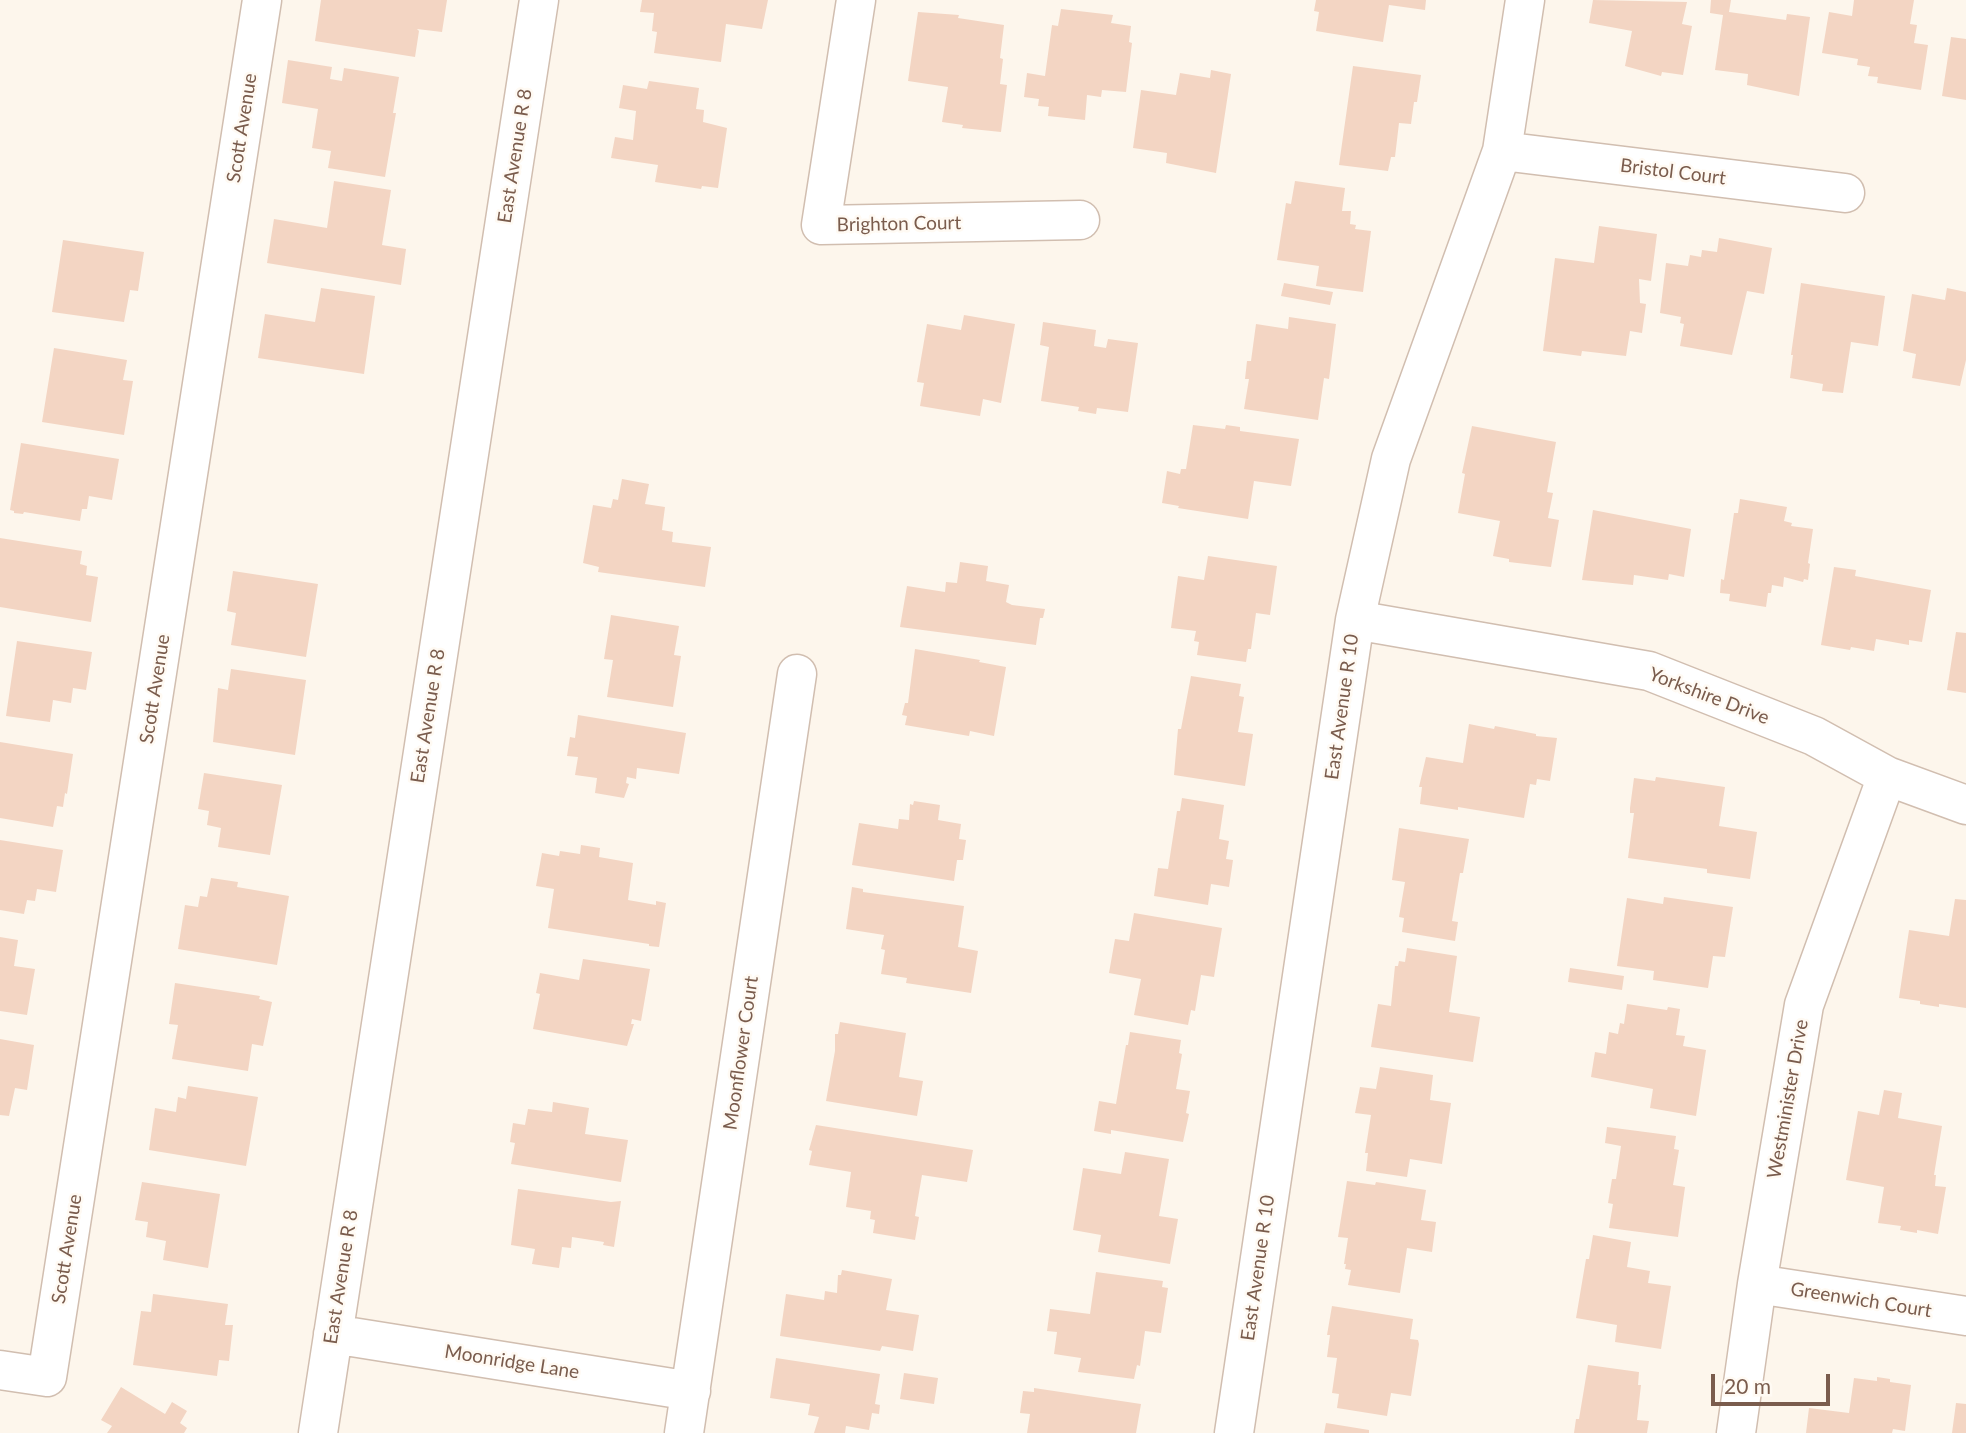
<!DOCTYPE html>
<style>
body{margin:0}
#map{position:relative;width:1966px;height:1433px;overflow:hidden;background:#fdf6ec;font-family:Lato,sans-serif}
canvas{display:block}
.scale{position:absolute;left:1711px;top:1374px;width:119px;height:32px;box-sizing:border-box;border:4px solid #7a5c4d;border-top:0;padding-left:9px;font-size:21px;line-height:24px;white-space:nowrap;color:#7a5c4d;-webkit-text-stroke:5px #fffaf3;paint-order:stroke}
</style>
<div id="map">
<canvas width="1966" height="1433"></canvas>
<div class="scale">20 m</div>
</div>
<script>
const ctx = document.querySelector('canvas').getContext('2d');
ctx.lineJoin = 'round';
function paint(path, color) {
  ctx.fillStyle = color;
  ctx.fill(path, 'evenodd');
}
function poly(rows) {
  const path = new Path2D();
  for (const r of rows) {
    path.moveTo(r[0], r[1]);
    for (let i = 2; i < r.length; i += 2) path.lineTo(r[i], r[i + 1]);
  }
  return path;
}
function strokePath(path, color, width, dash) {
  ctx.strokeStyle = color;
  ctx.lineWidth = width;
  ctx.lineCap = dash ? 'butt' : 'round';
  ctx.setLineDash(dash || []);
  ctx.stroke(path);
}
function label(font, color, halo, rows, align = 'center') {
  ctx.font = font + ' Lato,sans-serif';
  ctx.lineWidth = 5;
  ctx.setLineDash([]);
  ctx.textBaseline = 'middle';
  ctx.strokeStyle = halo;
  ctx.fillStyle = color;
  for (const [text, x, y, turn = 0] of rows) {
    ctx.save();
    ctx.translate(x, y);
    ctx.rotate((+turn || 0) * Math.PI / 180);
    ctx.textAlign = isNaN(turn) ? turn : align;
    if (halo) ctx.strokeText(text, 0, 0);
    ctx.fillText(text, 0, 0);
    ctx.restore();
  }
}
paint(poly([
 [321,0,447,0,442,32,417,29,419,31,415,57,315,41],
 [642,0,768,0,762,29,726,24,721,62,654,53,657,32,652,31,654,13,640,12],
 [1316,0,1426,0,1425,10,1389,5,1383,42,1316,31,1319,12,1314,11],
 [1593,0,1687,2,1682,24,1692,26,1683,75,1662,72,1661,76,1625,66,1632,31,1589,23],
 [1711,0,1731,0,1729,12,1786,20,1787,14,1810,17,1799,96,1747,85,1748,74,1715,70,1723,15,1710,13],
 [1854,0,1914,0,1910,24,1917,25,1914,43,1928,45,1921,90,1877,83,1878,77,1868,76,1870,67,1857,65,1858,59,1822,53,1829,12,1852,16],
 [1061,9,1113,15,1111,23,1131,26,1129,42,1132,43,1126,92,1102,90,1101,97,1087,95,1085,120,1048,116,1049,107,1038,106,1039,99,1024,97,1027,73,1045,76,1052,25,1058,26],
 [918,12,959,15,958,18,1004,25,1000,58,1003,59,1000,84,1007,85,1001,132,962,128,963,125,942,122,948,87,908,81],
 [1951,37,1966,39,1966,100,1942,96],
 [288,60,332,67,330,79,342,81,344,68,399,77,393,113,396,113,385,177,328,168,331,151,312,148,318,109,282,103],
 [1353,66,1421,75,1417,102,1414,102,1411,124,1399,123,1395,157,1391,157,1388,171,1339,165],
 [1211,70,1231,74,1216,173,1166,163,1167,153,1133,148,1141,90,1176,95,1180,73,1210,78],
 [649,81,699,88,696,109,704,110,703,122,727,128,718,188,702,186,701,189,655,182,658,165,611,158,615,137,633,140,636,111,619,108,623,85,647,89],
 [334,181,391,190,382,245,406,249,401,285,267,263,274,219,327,228],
 [1295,181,1345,188,1342,211,1351,211,1350,224,1356,225,1355,229,1371,231,1363,292,1316,286,1319,266,1277,260,1286,203,1291,204],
 [1599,226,1657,234,1651,281,1639,279,1640,303,1646,304,1642,333,1630,331,1626,356,1582,351,1581,356,1543,351,1555,258,1594,263],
 [1719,238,1772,248,1764,294,1747,291,1732,355,1680,346,1684,324,1680,323,1681,317,1660,313,1666,263,1688,266,1690,255,1701,257,1702,250,1717,252],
 [63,240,144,252,138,291,130,290,124,322,52,312],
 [1284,283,1333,292,1330,305,1281,296],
 [1801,283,1885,296,1878,346,1851,342,1843,393,1822,391,1823,384,1790,378,1793,355,1791,355],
 [321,288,375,296,364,374,258,358,265,314,315,322],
 [1947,288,1966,292,1966,360,1960,386,1912,378,1916,354,1903,351,1912,294,1945,300],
 [964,315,1015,324,1001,403,983,399,980,416,920,406,924,383,917,382,927,324,961,330],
 [1289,317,1336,324,1329,379,1324,378,1318,420,1244,409,1249,379,1245,379,1247,361,1251,361,1256,324,1288,329],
 [1043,322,1096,330,1094,346,1106,348,1108,339,1138,343,1128,412,1097,408,1096,414,1078,411,1079,407,1041,401,1049,347,1040,345],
 [54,348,127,360,123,380,133,381,124,435,42,422],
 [1193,425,1225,429,1226,425,1240,427,1240,431,1299,439,1291,486,1254,481,1248,519,1178,508,1179,506,1162,503,1167,471,1180,474,1181,469,1186,469],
 [1472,426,1556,442,1547,492,1553,493,1548,518,1559,520,1551,567,1509,562,1509,559,1493,556,1500,521,1458,513,1465,474,1462,473],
 [21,443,119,459,112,500,89,496,87,509,82,509,80,521,24,512,23,514,14,513,14,511,10,510],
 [622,479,649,484,645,504,665,507,662,530,673,532,672,542,711,547,705,587,598,572,599,567,583,563,593,505,611,508,613,499,618,500],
 [1740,499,1787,507,1784,521,1792,523,1791,526,1813,529,1808,563,1810,564,1808,580,1804,579,1803,582,1784,577,1783,587,1772,585,1771,593,1768,593,1766,607,1729,601,1730,594,1720,593,1721,579,1724,580,1734,513,1738,513],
 [1593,510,1691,529,1684,577,1669,574,1668,580,1634,575,1633,585,1582,580],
 [0,538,82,551,80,564,87,566,86,575,98,577,91,622,0,607],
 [1208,556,1277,566,1270,615,1256,613,1251,649,1248,649,1246,662,1197,655,1199,642,1194,641,1196,631,1171,628,1178,576,1204,580],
 [960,562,988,566,986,581,1009,585,1006,602,1012,605,1045,609,1043,618,1040,618,1036,645,900,627,907,586,945,592,946,582,957,583],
 [1834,567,1856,570,1855,576,1931,590,1922,642,1909,640,1909,645,1876,639,1874,651,1851,647,1850,650,1821,645],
 [233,571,318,584,306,657,231,645,236,613,227,611],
 [611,615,679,626,674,655,681,656,673,707,607,697,613,660,604,659],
 [1956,632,1966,633,1966,693,1947,690],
 [17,641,92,652,86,690,73,688,71,703,53,700,50,722,6,716],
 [915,649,980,660,979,662,1006,667,994,736,970,731,969,736,905,725,907,716,902,715,905,703,908,703],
 [231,669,306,680,295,755,213,742,218,688,228,690],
 [1191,676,1241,684,1239,696,1244,697,1238,732,1253,734,1245,786,1174,775,1178,729,1181,729],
 [578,715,686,733,679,774,637,768,636,779,627,777,626,783,629,784,624,798,595,793,597,778,575,775,578,757,567,756,570,737,575,738],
 [1469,724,1494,729,1495,726,1536,734,1536,736,1557,738,1550,781,1537,779,1536,785,1530,784,1524,818,1458,807,1458,810,1420,804,1422,787,1419,787,1426,757,1463,763],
 [0,742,73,754,67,794,65,793,63,807,57,806,53,827,0,818],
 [204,773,282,785,270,855,218,847,221,828,207,825,209,811,198,809],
 [1656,777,1725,787,1719,826,1757,832,1750,879,1707,873,1707,869,1628,858,1634,813,1630,813,1630,808,1634,778,1655,781],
 [1182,798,1224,805,1219,839,1229,841,1226,859,1233,860,1229,887,1211,884,1208,905,1154,896,1158,868,1168,869,1177,811,1180,811],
 [914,801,940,805,938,820,961,824,959,839,966,840,963,860,957,860,954,881,852,865,859,823,898,829,899,819,909,820,910,804,913,805],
 [1399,828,1469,839,1463,873,1460,873,1452,921,1458,922,1455,941,1402,932,1404,918,1399,917,1405,882,1392,880],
 [0,840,63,850,56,892,37,889,35,901,27,900,24,914,0,910],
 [581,845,600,848,599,857,633,863,628,900,656,905,656,901,666,903,659,947,649,946,649,944,548,928,554,889,536,886,542,853,559,856,560,851,580,854],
 [211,878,238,882,237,887,289,896,277,965,178,949,185,905,198,907,200,896,207,897],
 [852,887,863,889,863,892,964,906,958,947,978,951,971,993,906,983,907,978,881,974,885,950,881,949,884,935,846,929],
 [1664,897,1733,907,1725,957,1713,956,1708,988,1653,980,1654,971,1617,966,1627,898,1663,904],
 [1955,899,1966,900,1966,1008,1939,1004,1939,1007,1920,1004,1920,1001,1899,998,1909,930,1949,936],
 [1134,913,1222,928,1214,977,1201,975,1195,1011,1191,1010,1188,1025,1134,1015,1141,979,1109,973,1115,939,1129,941],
 [0,937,18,940,14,966,35,969,27,1015,0,1011],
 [1407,948,1457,956,1449,1012,1480,1017,1473,1062,1371,1047,1378,1004,1391,1006,1395,966,1398,966,1399,961,1405,962],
 [583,959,650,969,641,1021,632,1019,631,1024,634,1024,627,1046,533,1029,540,994,536,993,540,973,579,980],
 [1570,968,1624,976,1622,990,1568,982],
 [175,983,260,996,259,999,272,1002,263,1046,252,1044,248,1071,172,1059,178,1025,169,1024],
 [1627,1004,1667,1010,1668,1007,1680,1009,1676,1035,1685,1036,1683,1046,1706,1050,1696,1116,1650,1108,1653,1089,1591,1077,1595,1052,1606,1054,1609,1032,1618,1034,1620,1023,1624,1024],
 [840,1022,906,1033,899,1077,923,1081,917,1116,826,1101,835,1051,835,1034,838,1034],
 [1130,1032,1181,1040,1179,1053,1182,1054,1176,1089,1190,1091,1186,1113,1189,1114,1183,1142,1111,1130,1111,1134,1094,1131,1099,1101,1116,1104,1126,1045,1128,1045],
 [0,1039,34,1045,27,1090,15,1088,9,1116,0,1115],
 [1380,1067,1433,1075,1430,1100,1451,1103,1442,1164,1410,1159,1407,1177,1366,1171,1368,1153,1365,1153,1371,1115,1355,1113,1360,1087,1376,1089],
 [188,1086,258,1097,246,1166,149,1150,155,1108,176,1112,178,1097,186,1099],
 [1884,1090,1902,1093,1898,1118,1942,1126,1934,1175,1936,1175,1935,1186,1946,1187,1938,1234,1917,1230,1917,1233,1900,1230,1901,1226,1878,1223,1884,1187,1846,1180,1858,1111,1879,1115],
 [553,1102,589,1108,585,1134,628,1140,621,1182,511,1164,515,1143,510,1142,513,1123,525,1125,528,1109,552,1112],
 [816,1125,973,1150,967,1182,922,1175,915,1216,919,1217,915,1240,873,1233,875,1220,870,1219,871,1211,846,1207,851,1172,809,1165,812,1151,809,1150],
 [1607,1127,1676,1136,1674,1149,1679,1150,1673,1185,1685,1187,1678,1237,1609,1228,1613,1204,1608,1203,1612,1179,1616,1179,1621,1146,1605,1143],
 [1125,1152,1169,1159,1159,1216,1178,1219,1170,1264,1098,1252,1101,1235,1073,1230,1083,1168,1121,1174],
 [1347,1181,1375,1185,1376,1182,1426,1190,1421,1220,1436,1222,1432,1252,1407,1248,1400,1293,1348,1285,1351,1270,1345,1269,1346,1264,1344,1264,1348,1238,1338,1237],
 [142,1182,220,1194,208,1268,163,1260,166,1241,146,1237,148,1222,135,1220],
 [518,1189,611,1202,621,1201,614,1247,603,1245,604,1242,572,1237,571,1248,562,1247,559,1268,532,1264,535,1249,511,1245],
 [1593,1235,1631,1242,1627,1267,1650,1271,1648,1283,1671,1286,1661,1349,1615,1342,1617,1325,1576,1318,1586,1259,1589,1259],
 [842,1270,892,1279,886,1310,919,1315,913,1351,882,1346,880,1351,780,1336,786,1294,824,1300,825,1291,837,1293,838,1275,841,1275],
 [1096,1272,1163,1281,1162,1287,1168,1288,1161,1333,1145,1331,1140,1366,1137,1365,1134,1379,1078,1372,1081,1358,1054,1354,1057,1332,1047,1331,1050,1309,1090,1314],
 [153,1294,228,1304,225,1325,233,1325,229,1361,219,1360,217,1376,133,1365,141,1311,151,1312],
 [1332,1306,1413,1319,1410,1339,1418,1340,1419,1344,1411,1396,1391,1393,1387,1416,1337,1408,1339,1394,1332,1393,1337,1358,1327,1357,1330,1335,1327,1335],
 [776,1358,880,1374,875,1404,880,1405,879,1414,872,1413,869,1430,846,1426,845,1433,814,1433,819,1417,808,1415,810,1404,770,1398],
 [1588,1365,1639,1372,1638,1385,1641,1385,1637,1420,1649,1421,1647,1433,1574,1433,1576,1419,1579,1419],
 [904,1373,938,1378,934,1404,900,1399],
 [1877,1377,1890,1379,1890,1382,1911,1385,1905,1431,1893,1429,1892,1433,1806,1433,1809,1408,1849,1413,1854,1378,1877,1381],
 [121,1387,165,1414,172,1402,187,1411,180,1423,187,1428,184,1433,107,1433,112,1426,101,1420],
 [1034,1388,1141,1404,1136,1433,1027,1433,1030,1414,1020,1413,1023,1391,1034,1392],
 [1956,1403,1966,1404,1966,1433,1952,1433],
 [1326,1423,1369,1430,1369,1433,1324,1433]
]), '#f3d5c3');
const minor = poly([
 [856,0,821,225,1080,220],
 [1502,151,1845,193],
 [1355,620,1649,671,1814,736,1887,776,1966,805],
 [1757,1284,1966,1316],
 [333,1334,691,1391],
 [0,1370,47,1377,262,0],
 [318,1433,539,0],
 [684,1433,797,674],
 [1234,1433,1355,620,1391,459,1502,151,1525,0],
 [1736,1433,1757,1284,1804,1005,1887,776]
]);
strokePath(minor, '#d1beb0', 41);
strokePath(minor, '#fff', 38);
label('19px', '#7a5c4d', '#fffaf3', [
 ["Scott Avenue",242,128,-81],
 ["East Avenue R 8",515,156,-81],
 ["Bristol Court",1673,172,7],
 ["Brighton Court",899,224,-1],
 ["Scott Avenue",155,689,-81],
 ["Yorkshire Drive",1709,696,21],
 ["East Avenue R 10",1342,707,-82],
 ["East Avenue R 8",428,716,-81],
 ["Moonflower Court",741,1053,-82],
 ["Westminister Drive",1788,1099,-80],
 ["Scott Avenue",67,1249,-81],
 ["East Avenue R 10",1258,1268,-82],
 ["East Avenue R 8",341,1277,-81],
 ["Greenwich Court",1861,1300,9],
 ["Moonridge Lane",512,1362,9]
]);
</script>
